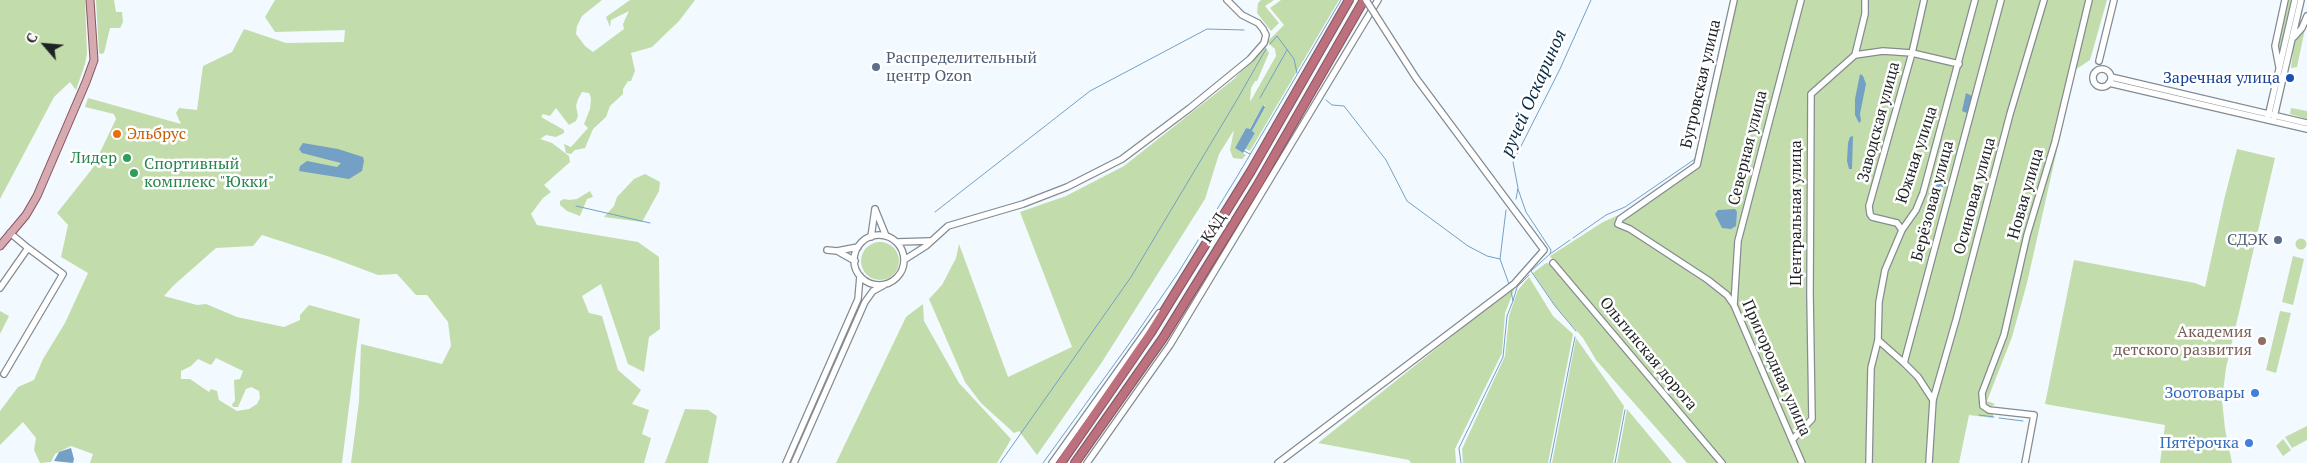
<!DOCTYPE html>
<meta charset="utf-8">
<style>
body{margin:0}
#map{position:relative;width:2307px;height:463px;overflow:hidden;background:#f2f9ff;font-family:"PT Serif",serif}
canvas{display:block}
.north{position:absolute;left:20px;top:20px;width:50px;height:50px;-webkit-text-stroke:4px #fff;paint-order:stroke;rotate:297deg;font-size:14px;font-weight:700;line-height:20px;text-align:center;color:#1f2224}
.north::after{content:'';display:block;margin:auto;width:18px;height:22px;background:#1f2224;clip-path:polygon(50% 0,100% 100%,50% 72%,0 100%)}
</style>
<div id="map">
<canvas width="2307" height="463"></canvas>
<div class="north">С</div>
</div>
<script>
const ctx = document.querySelector('canvas').getContext('2d');
ctx.lineJoin = 'round';
function paint(path, color) {
  ctx.fillStyle = color;
  ctx.fill(path, 'evenodd');
}
function poly(rows) {
  const path = new Path2D();
  for (const r of rows) {
    if (r.length === 3) {
      path.moveTo(r[0] + r[2], r[1]);
      path.arc(r[0], r[1], r[2], 0, 2 * Math.PI);
      continue;
    }
    path.moveTo(r[0], r[1]);
    for (let i = 2; i < r.length; i += 2) path.lineTo(r[i], r[i + 1]);
  }
  return path;
}
function strokePath(path, color, width, dash) {
  ctx.strokeStyle = color;
  ctx.lineWidth = width;
  ctx.lineCap = dash ? 'butt' : 'round';
  ctx.setLineDash(dash || []);
  ctx.stroke(path);
}
function label(font, color, halo, rows, align = 'center') {
  ctx.font = font + ' "PT Serif",serif';
  ctx.lineWidth = 5;
  ctx.setLineDash([]);
  ctx.textBaseline = 'middle';
  ctx.strokeStyle = halo;
  ctx.fillStyle = color;
  for (const [text, x, y, turn = 0] of rows) {
    ctx.save();
    ctx.translate(x, y);
    ctx.rotate((+turn || 0) * Math.PI / 180);
    ctx.textAlign = isNaN(turn) ? turn : align;
    if (halo) ctx.strokeText(text, 0, 0);
    ctx.fillText(text, 0, 0);
    ctx.restore();
  }
}
paint(poly([
 [0,0,85,0,87,54,85,64,76,90,70,82,54,97,0,199],
 [96,0,114,0,116,12,122,12,123,22,120,28,110,28,104,53,101,54,99,53],
 [275,0,602,0,582,16,577,26,576,34,585,46,593,52,624,29,623,24,629,11,611,20,610,27,606,17,630,0,695,0,679,21,652,47,631,53,635,71,631,81,628,81,623,89,623,94,610,106,606,117,593,129,585,148,575,150,571,154,566,153,564,144,571,147,588,128,584,124,590,109,591,98,589,93,582,92,578,99,576,106,578,116,576,121,569,125,556,108,550,116,543,114,541,117,564,130,564,133,556,137,546,135,540,139,552,143,569,156,570,162,544,185,551,192,543,198,531,214,537,225,638,242,659,257,660,329,649,337,644,372,628,364,601,284,582,296,589,313,602,316,618,370,641,390,632,404,649,410,642,434,651,438,644,463,351,463,359,401,361,344,442,364,451,346,448,322,427,295,416,295,397,274,378,275,330,257,262,235,253,246,216,248,174,285,164,296,197,305,206,304,237,317,284,327,300,320,300,315,309,305,360,319,342,463,90,463,93,454,71,446,55,454,51,462,40,463,34,450,36,438,23,422,0,445,0,411,18,387,34,380,43,359,65,323,88,273,61,257,68,225,57,213,92,169,116,119,114,114,85,107,88,98,181,124,176,113,179,108,197,110,203,66,232,52,244,29,286,43,344,42,345,30,275,32,265,17],
 [216,358,243,371,240,379,234,380,235,401,232,404,233,407,238,407,246,389,251,387,259,391,260,398,257,404,249,409,237,411,219,400,217,391,211,389,209,392,190,379,181,379,181,371,191,366,198,359,211,365],
 [1261,0,1274,0,1265,6,1279,23,1271,31,1257,13,1258,3],
 [1281,0,1339,0,1250,151,1245,149,1255,133,1252,131,1265,105,1263,105,1249,130,1246,128,1235,148,1246,155,1242,159,1233,158,1230,150,1234,130,1219,154,1205,199,1102,362,1037,455,1019,431,1014,433,981,403,965,382,929,299,942,285,956,258,959,244,1008,377,1072,347,1020,212,1066,196,1124,166,1234,79,1265,46,1269,53,1257,81,1255,81,1251,88,1250,102,1276,56,1275,49,1267,42,1284,25,1270,8],
 [1732,0,2107,0,2090,60,2075,70,2027,283,2012,337,1987,401,1995,404,1987,410,1993,413,1993,418,1969,415,1959,463,1687,463,1596,360,1583,338,1556,307,1533,273,1546,263,1551,264,1554,262,1550,256,1603,222,1628,211,1696,164],
 [2288,0,2292,0,2281,50,2278,52,2276,48],
 [2305,29,2297,67,2291,68,2294,43],
 [2291,108,2307,111,2307,119,2290,114],
 [2237,149,2275,158,2226,368,2222,400,2225,429,2232,463,2160,463,2165,425,2045,404,2074,260,2195,283,2205,287,2224,200],
 [645,174,660,182,659,191,642,222,604,217,614,206,617,197,634,179],
 [590,191,593,197,587,199,580,216,567,211,560,205,560,201,564,199,569,200,577,199],
 [2301,244,5.5],
 [880,261,19],
 [2293,256,2304,259,2293,305,2282,302],
 [1529,277,1553,316,1573,334,1548,463,1463,463,1462,449,1505,356,1509,316,1518,290],
 [1516,285,1505,313,1502,353,1455,449,1456,463,1411,463,1409,460,1318,443],
 [923,304,924,321,959,383,1011,439,1010,441,997,463,836,463,906,317],
 [0,311,9,316,0,334],
 [2280,311,2291,313,2276,373,2266,370],
 [1576,338,1624,406,1613,463,1552,463],
 [685,409,708,410,717,416,708,463,665,463],
 [1627,409,1672,463,1617,463],
 [2307,426,2307,440,2292,448,2285,437],
 [2283,439,2291,450,2283,456,2276,446]
]), '#c2ddab');
paint(poly([
 [1860,74,1863,76,1866,84,1860,114,1861,121,1859,123,1855,115,1855,99],
 [1966,93,1972,96,1967,113,1962,111],
 [1263,105,1265,107,1252,131,1255,133,1243,153,1235,148,1246,128,1250,129],
 [1853,136,1852,169,1849,169,1847,161,1848,143,1850,137],
 [303,143,338,149,363,157,364,161,362,171,349,179,299,171,300,166,307,161,337,167,341,163,302,153,299,149],
 [1939,167,1947,170,1944,184,1941,191,1937,194,1933,191],
 [1735,209,1737,212,1736,226,1731,229,1722,228,1715,214,1718,210],
 [71,448,74,459,73,463,54,461,59,452]
]), '#74a0c5');
strokePath(poly([
 [1270,44,1277,36,1294,59,1297,73],
 [1260,98,1287,50],
 [1326,100,1332,105,1344,106,1386,160,1407,201,1468,246,1487,256,1500,259],
 [1244,151,1250,154],
 [1518,189,1526,212,1551,250,1550,254,1570,240],
 [1516,199,1518,188,1513,162,1560,69,1591,0],
 [576,206,650,223],
 [1506,210,1500,259,1509,284],
 [935,212,1090,91,1207,29,1244,30],
 [1573,238,1606,215,1625,207,1695,159,1731,0],
 [1550,254,1531,271,1555,306,1576,331],
 [1511,291,1513,301,1517,287,1529,275],
 [1979,415,1994,417],
 [1999,418,2023,421],
 [1000,463,1131,277,1238,98,1266,49],
 [1043,463,1134,337,1178,273,1238,175,1341,0],
 [1461,463,1459,448,1503,357,1507,316,1513,301],
 [1550,463,1575,337],
 [1615,463,1625,410]
]), '#74a0c5', 1);
const minor = poly([
 [1734,0,1697,165,1620,219,1618,224,1630,229,1708,280,1727,295,1734,305,1802,463],
 [2294,37,2302,28,2307,16],
 [1855,55,1883,51,1912,53,1959,64],
 [2099,61,2114,0],
 [2279,67,2275,46,2285,0],
 [2102,78,9],
 [2111,77,2307,123],
 [2109,83,2307,129],
 [2268,117,2295,0],
 [2274,117,2301,0],
 [875,209,886,236],
 [1902,230,1897,223,1872,217,1870,214,1869,206,1912,53,1924,0],
 [879,260,25],
 [871,237,875,209],
 [897,242,930,241],
 [827,250,837,251,858,247],
 [839,252,855,261],
 [904,260,926,246,948,226,1023,204,1067,187,1122,159,1190,108,1250,59,1264,43,1266,35,1263,29,1258,23,1242,15,1227,0],
 [1553,263,1722,463],
 [0,288,28,248,10,233],
 [1734,305,1738,241,1801,0],
 [1878,340,1904,363],
 [4,374,63,274,28,248],
 [1933,400,1918,377,1904,363,2001,0],
 [1792,440,1812,419,1810,294,1811,94,1855,55,1865,14,1865,0],
 [786,463,858,299,860,276],
 [794,463,865,302,873,291,884,285],
 [1052,463,1159,313],
 [1087,463,1170,345,1378,0],
 [1278,463,1514,284,1544,250,1416,78,1380,22],
 [1869,463,1871,368,1878,340,1879,302,1885,270,1902,230,1916,210,1923,193,1975,0],
 [1929,463,1933,400,1956,320,2010,114,2044,0],
 [2025,463,2034,415,1989,410,1983,406,1982,393,2004,335,2027,235,2055,142,2089,0]
]);
const major = poly([
 [0,246,26,215,37,196,86,82,94,60,90,0]
]);
const highway = poly([
 [1061,463,1150,334,1184,279,1251,171,1349,0],
 [1075,463,1163,338,1257,186,1364,0]
]);
strokePath(minor, '#848c92', 8);
strokePath(major, '#86555e', 9);
strokePath(highway, '#86555e', 10);
strokePath(minor, '#fff', 5.5);
strokePath(major, '#d7a9b1', 7);
strokePath(highway, '#bd707d', 8);
const minorBridge = poly([
 [1366,0,1380,22]
]);
strokePath(minorBridge, '#848c92', 8, []);
strokePath(minorBridge, '#fff', 5.5);
for (const [x, y, r, color] of [
 [876,67,5,"#5c6f8a"],
 [2290,78,5,"#1a4fb4"],
 [117,134,5,"#e8710a"],
 [127,158,5,"#2e9e5b"],
 [134,173,5,"#2e9e5b"],
 [2278,240,5,"#5c6f8a"],
 [2262,341,5,"#8d6e63"],
 [2255,393,5,"#3f7fe0"],
 [2249,443,5,"#3f7fe0"]
]) {
  const dot = new Path2D();
  dot.arc(x, y, r, 0, 2 * Math.PI);
  ctx.fillStyle = color;
  ctx.fill(dot);
  strokePath(dot, '#fff', 2);
}
label('16px', '#4e5e75', '#fff', [
 ["Распределительный",886,58],
 ["центр Ozon",886,76],
 ["СДЭК",2268,240,"right"]
], 'left');
label('16px', '#164399', '#fff', [
 ["Заречная улица",2280,78]
], 'right');
label('16px', '#1f2224', '#fff', [
 ["Бугровская улица",1701,84,-77],
 ["Заводская улица",1879,122,-75],
 ["Северная улица",1748,148,-76],
 ["Южная улица",1917,155,-72],
 ["Новая улица",2026,194,-74],
 ["Осиновая улица",1975,196,-75],
 ["Берёзовая улица",1933,201,-75],
 ["Центральная улица",1796,213,-90],
 ["КАД",1214,228,-58],
 ["Ольгинская дорога",1648,354,50],
 ["Пригородная улица",1776,368,66]
]);
label('16px', '#c56008', '#fff', [
 ["Эльбрус",127,134]
], 'left');
label('16px', '#27864d', '#fff', [
 ["Лидер",117,158],
 ["Спортивный",144,164,"left"],
 ["комплекс \"Юкки\"",144,182,"left"]
], 'right');
label('16px', '#785e54', '#fff', [
 ["Академия",2252,332],
 ["детского развития",2252,350]
], 'right');
label('16px', '#366cbe', '#fff', [
 ["Зоотовары",2245,393],
 ["Пятёрочка",2239,443]
], 'right');
label('italic 18px', '#0a2d47', '#fff', [
 ["ручей Оскариноя",1534,93,-66]
]);
</script>
